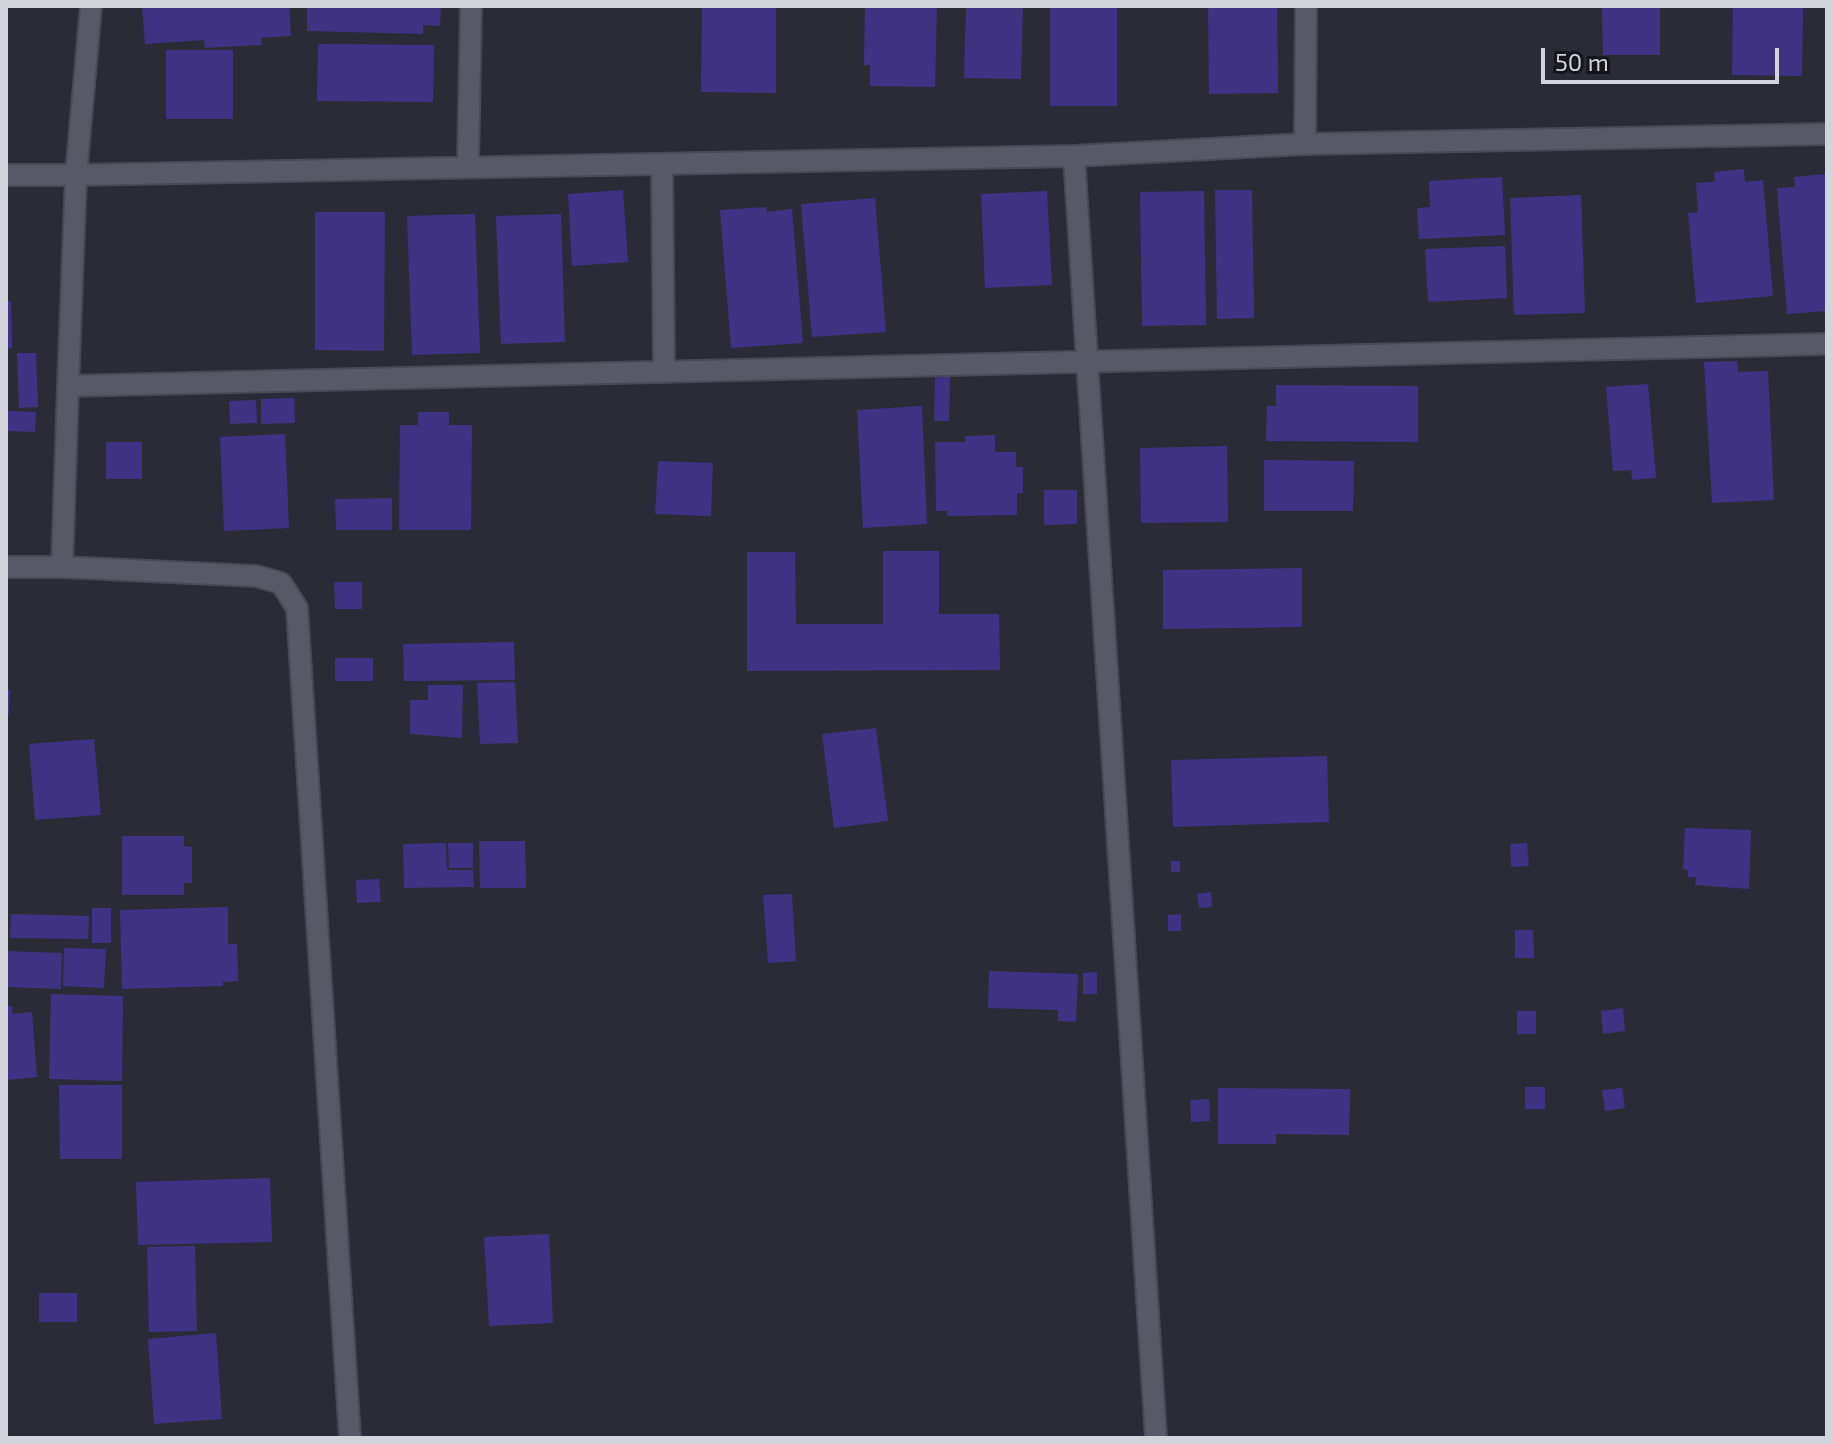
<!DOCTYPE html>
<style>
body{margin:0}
#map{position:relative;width:1833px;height:1444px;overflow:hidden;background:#2b2b38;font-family:"Exo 2",sans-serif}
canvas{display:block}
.frame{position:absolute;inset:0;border:8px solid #d3d3dc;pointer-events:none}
.scale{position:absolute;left:1541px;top:48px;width:238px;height:36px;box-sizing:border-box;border:4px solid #d3d3dc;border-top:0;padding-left:10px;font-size:24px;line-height:28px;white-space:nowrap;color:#d3d3dc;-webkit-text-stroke:6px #14141a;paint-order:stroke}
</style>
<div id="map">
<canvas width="1833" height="1444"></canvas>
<div class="frame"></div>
<div class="scale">50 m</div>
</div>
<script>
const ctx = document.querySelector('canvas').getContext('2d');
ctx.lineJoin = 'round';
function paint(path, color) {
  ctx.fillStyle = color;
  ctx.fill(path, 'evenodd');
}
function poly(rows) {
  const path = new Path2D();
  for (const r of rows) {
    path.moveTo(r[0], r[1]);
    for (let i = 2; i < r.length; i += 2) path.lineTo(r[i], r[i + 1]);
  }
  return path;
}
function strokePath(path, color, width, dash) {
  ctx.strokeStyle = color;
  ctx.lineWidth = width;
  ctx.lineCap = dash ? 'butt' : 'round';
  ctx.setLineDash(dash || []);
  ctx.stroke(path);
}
paint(poly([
 [142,6,289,6,291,36,261,38,262,45,205,48,204,40,145,44],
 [307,6,441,6,440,26,423,25,423,34,307,31],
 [702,6,776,6,776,93,701,92],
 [865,6,937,6,935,87,870,86,870,65,864,65],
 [966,6,1023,6,1021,79,964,78],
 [1050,6,1117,6,1117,106,1050,106],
 [1208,6,1277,6,1278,93,1209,94],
 [1602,6,1660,6,1660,55,1603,55],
 [1733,6,1803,6,1802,76,1732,75],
 [318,44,434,45,433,102,317,101],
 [166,50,233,50,233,119,166,119],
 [1744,169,1745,182,1763,180,1773,296,1696,303,1688,213,1698,212,1696,183,1715,182,1714,172],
 [1825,174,1827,311,1787,314,1777,188,1795,187,1794,177],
 [1502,177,1505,235,1419,239,1417,208,1430,207,1429,181],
 [623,190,628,262,572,266,568,194],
 [1215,190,1252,190,1254,318,1217,319],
 [1047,191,1052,285,985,288,981,194],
 [1204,191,1206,325,1142,326,1140,192],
 [1581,195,1585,313,1514,315,1510,198],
 [875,198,886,332,812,337,801,204],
 [766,207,767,212,792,209,803,343,731,348,720,210],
 [315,212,385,212,384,351,315,350],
 [475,214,480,353,412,355,407,216],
 [561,214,565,342,501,344,496,216],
 [1505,246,1507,298,1428,302,1425,249],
 [6,301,11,301,12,348,6,349],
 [17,353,36,353,38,407,19,408],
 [1737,361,1738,372,1768,371,1774,500,1712,503,1704,362],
 [935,374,950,374,949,421,934,421],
 [1648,384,1656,478,1632,480,1631,470,1613,471,1606,387],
 [1276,385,1418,386,1418,442,1266,441,1267,406,1276,406],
 [294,398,295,423,261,424,261,399],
 [256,400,257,423,230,424,229,401],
 [922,406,927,524,863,528,857,410],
 [6,411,36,412,35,432,6,431],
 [418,412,449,412,449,425,472,425,471,530,399,530,400,425,418,425],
 [285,434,289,528,224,531,220,437],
 [995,435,995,452,1016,452,1016,467,1023,467,1023,493,1017,493,1017,515,947,516,947,511,936,511,935,442,965,442,965,436],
 [106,442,142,442,142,479,106,479],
 [1227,446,1228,522,1141,523,1140,448],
 [1264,460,1354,461,1353,511,1264,511],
 [658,461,713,463,711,516,655,514],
 [1044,490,1077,490,1077,524,1044,525],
 [392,498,392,530,336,530,335,499],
 [883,551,939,551,939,614,999,614,1000,670,747,671,747,552,795,552,796,624,883,624],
 [1302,568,1302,627,1163,629,1163,570],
 [334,582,362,582,362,609,335,609],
 [514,642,515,680,404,681,403,644],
 [335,658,373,658,373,681,335,681],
 [515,682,518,743,480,744,477,683],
 [428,685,463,685,462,738,410,734,410,700,428,700],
 [6,690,10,690,9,715,6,715],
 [876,728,888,821,834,828,822,734],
 [94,739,101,815,35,820,29,744],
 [1327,756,1329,822,1173,827,1171,760],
 [1685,828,1751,830,1749,889,1695,885,1696,877,1688,877,1688,870,1683,869],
 [122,836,184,836,184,846,192,847,192,883,184,883,184,895,122,895],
 [479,841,525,841,526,888,480,888],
 [446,843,447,870,473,870,474,887,404,888,403,844],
 [448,843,473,843,473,868,449,868],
 [1527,843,1529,866,1511,867,1510,844],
 [1171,861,1180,861,1180,872,1171,872],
 [379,879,381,902,357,903,356,880],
 [1211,892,1212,907,1199,908,1197,894],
 [792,894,796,961,768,963,763,895],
 [228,907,228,944,237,944,238,981,223,982,223,986,122,989,120,910],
 [92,908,111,908,111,943,92,943],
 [11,914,89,916,88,939,10,938],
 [1181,914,1181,931,1168,931,1168,915],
 [1515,930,1533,930,1534,958,1515,958],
 [64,948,106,949,104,988,63,986],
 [6,951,62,953,61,989,6,987],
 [989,971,1078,974,1076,1022,1058,1021,1058,1010,988,1008],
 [1097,972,1097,994,1083,994,1083,973],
 [51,994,123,996,122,1081,49,1079],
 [6,1006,12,1006,12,1014,32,1012,37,1077,6,1080],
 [1623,1008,1625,1031,1603,1034,1601,1011],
 [1517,1011,1536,1011,1536,1034,1517,1034],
 [59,1085,122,1085,122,1159,60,1159],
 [1525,1087,1545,1087,1545,1109,1525,1109],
 [1218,1088,1350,1089,1349,1135,1276,1134,1276,1144,1218,1144],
 [1622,1088,1625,1108,1605,1111,1602,1090],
 [1209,1099,1210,1121,1191,1122,1190,1100],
 [270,1178,272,1242,138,1245,136,1182],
 [549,1234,553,1323,489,1326,484,1237],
 [195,1246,197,1331,149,1332,147,1247],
 [39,1293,77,1293,77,1322,39,1322],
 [216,1333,222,1419,154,1424,148,1339]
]), '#403282');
const minor = poly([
 [1305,144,1306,6],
 [1074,156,1156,1438],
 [662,164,664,372],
 [468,165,471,6],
 [6,175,76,175,91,6],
 [68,386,76,175,1074,156,1305,144,1827,134],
 [6,567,62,567,68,386,1827,344],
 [62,567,256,576,281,583,297,608,350,1438]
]);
strokePath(minor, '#494954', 24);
strokePath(minor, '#585867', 20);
</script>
